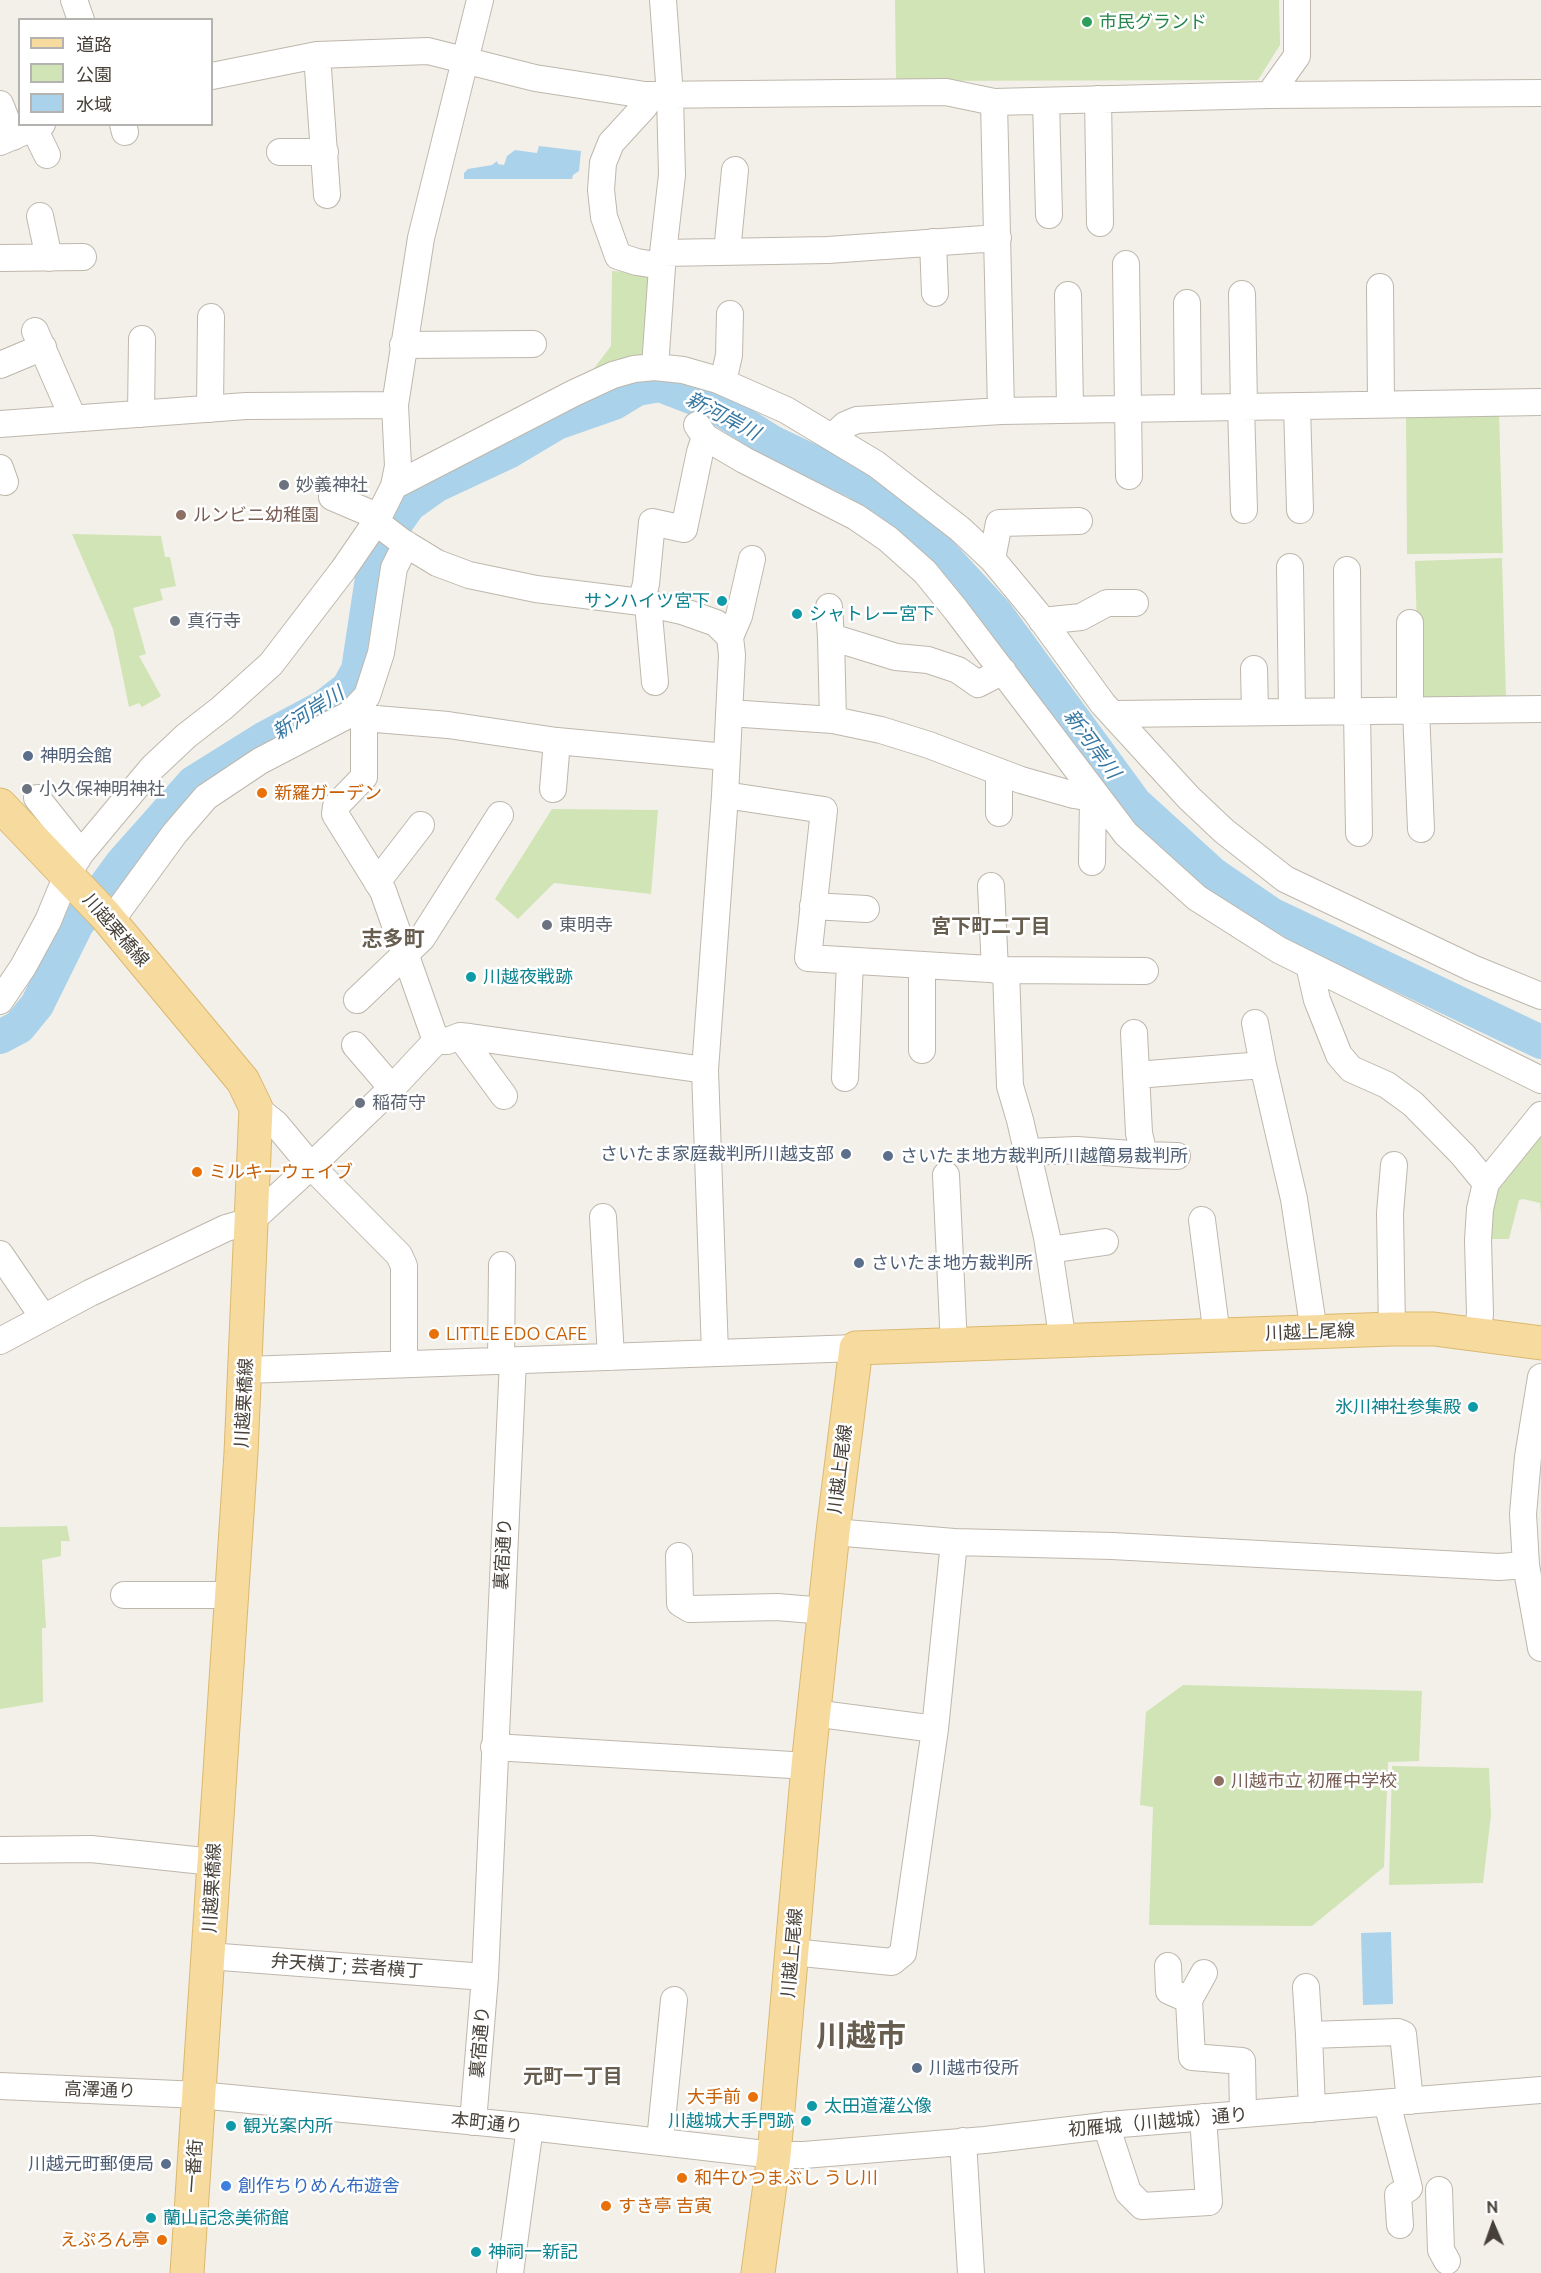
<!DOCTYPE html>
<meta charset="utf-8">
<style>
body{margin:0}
#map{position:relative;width:1541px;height:2273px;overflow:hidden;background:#f3f0e9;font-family:Ubuntu,"Noto Sans JP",sans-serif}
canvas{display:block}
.legend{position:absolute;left:18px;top:18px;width:195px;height:108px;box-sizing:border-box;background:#fff;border:2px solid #b5b3af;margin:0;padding:8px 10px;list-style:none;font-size:18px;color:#464038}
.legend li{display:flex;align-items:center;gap:12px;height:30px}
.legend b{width:30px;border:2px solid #b5b3af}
.north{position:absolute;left:1463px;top:2195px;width:60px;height:60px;-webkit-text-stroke:4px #fff;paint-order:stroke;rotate:358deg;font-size:16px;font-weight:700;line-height:24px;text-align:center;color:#464038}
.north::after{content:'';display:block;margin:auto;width:21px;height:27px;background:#464038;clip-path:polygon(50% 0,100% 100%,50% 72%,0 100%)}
</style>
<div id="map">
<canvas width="1541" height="2273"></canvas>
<ul class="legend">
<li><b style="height:8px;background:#f7db9e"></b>道路</li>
<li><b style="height:16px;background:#d0e4b5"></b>公園</li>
<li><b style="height:16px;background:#aad2eb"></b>水域</li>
</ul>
<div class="north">N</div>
</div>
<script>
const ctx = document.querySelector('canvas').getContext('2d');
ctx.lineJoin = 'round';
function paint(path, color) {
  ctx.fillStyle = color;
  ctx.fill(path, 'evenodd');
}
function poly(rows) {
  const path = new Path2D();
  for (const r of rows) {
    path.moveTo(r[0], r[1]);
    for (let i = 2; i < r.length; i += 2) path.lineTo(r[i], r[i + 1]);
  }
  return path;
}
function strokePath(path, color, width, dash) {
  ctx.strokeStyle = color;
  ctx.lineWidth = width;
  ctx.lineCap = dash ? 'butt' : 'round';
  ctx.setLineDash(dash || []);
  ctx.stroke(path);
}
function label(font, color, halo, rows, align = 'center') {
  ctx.font = font + ' Ubuntu,"Noto Sans JP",sans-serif';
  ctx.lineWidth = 5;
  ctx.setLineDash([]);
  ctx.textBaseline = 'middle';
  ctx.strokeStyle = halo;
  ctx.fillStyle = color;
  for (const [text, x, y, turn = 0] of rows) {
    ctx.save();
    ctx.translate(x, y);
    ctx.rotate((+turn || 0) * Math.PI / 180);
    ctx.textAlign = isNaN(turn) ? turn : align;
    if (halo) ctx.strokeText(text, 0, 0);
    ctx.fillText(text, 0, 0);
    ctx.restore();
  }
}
paint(poly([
 [895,0,1279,0,1280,45,1258,80,896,81],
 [612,271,650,273,644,352,638,360,592,371,611,346],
 [1499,412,1503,553,1407,554,1406,413],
 [72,534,161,536,165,557,170,557,176,586,160,589,163,600,133,608,146,654,139,656,161,696,142,707,139,703,129,707,113,629],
 [1502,558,1506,699,1419,701,1415,561],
 [552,809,658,810,651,894,554,883,518,919,495,899],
 [1541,1132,1541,1213,1540,1203,1523,1199,1519,1200,1509,1239,1488,1239,1489,1198],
 [67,1526,70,1541,61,1541,61,1556,42,1560,46,1628,42,1628,43,1702,0,1709,0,1527],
 [1183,1685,1422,1691,1419,1761,1388,1762,1384,1867,1312,1926,1149,1925,1153,1807,1140,1805,1146,1712],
 [1392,1766,1489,1768,1491,1815,1483,1883,1389,1885]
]), '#d0e4b5');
paint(poly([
 [539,146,581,151,579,171,573,175,572,179,464,179,464,173,468,169,492,165,497,161,498,164,504,165,507,156,515,150,537,153],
 [1391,1932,1393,2004,1363,2005,1361,1933]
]), '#aad2eb');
strokePath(poly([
 [0,1037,19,1027,37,1005,77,924,123,862,193,783,265,738,325,706,348,688,358,670,372,578,379,551,392,529,409,505,437,485,510,451,557,423,614,403,637,389,660,385,715,406,772,442,858,483,915,525,996,613,1135,803,1213,874,1271,914,1541,1042]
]), '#aad2eb', 34);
const minor = poly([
 [74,0,81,20],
 [317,55,327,195],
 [212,76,317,55,428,51,535,78,645,95,946,92,994,102,1269,95,1541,93],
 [652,95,644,107,611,143,603,163,601,190,604,217,618,256,637,262,662,266],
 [1269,95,1297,56,1297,0],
 [1098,99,1100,223],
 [1046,101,1049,215],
 [994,102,1001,411],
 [0,104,13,137],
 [123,124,125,132],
 [34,128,47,155],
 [0,142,42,124],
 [280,152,325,152],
 [40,216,49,258],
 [933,242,935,293],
 [727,252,735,170],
 [663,253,828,250,998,238],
 [0,258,83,257],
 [1126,264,1129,476],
 [1380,287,1381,404],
 [1242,294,1244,407],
 [1068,295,1070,408],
 [1187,303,1188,406],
 [35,331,73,418],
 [403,345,533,344],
 [0,365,43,347],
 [655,367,663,253,672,175,670,96,663,0],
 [723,382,729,355,730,314],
 [1241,406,1244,510],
 [1297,406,1300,510],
 [210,409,211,317],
 [141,414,142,339],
 [0,424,246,406,395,405],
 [697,425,705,437,744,460,856,517,888,539,925,572,956,610,1126,834,1197,898,1279,950,1541,1080],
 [832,437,845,425,857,420,1001,411,1541,402],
 [0,468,5,482],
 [394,486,398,466,395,405,421,238,480,0],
 [332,497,379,517],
 [376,522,401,541,437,563,469,575,536,589,641,602,682,611,716,623,730,637,732,655,725,795,705,1070,715,1353],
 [992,559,999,523,1079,521],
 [1290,567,1292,711],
 [1347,570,1348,711],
 [641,602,646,584,652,522,684,529,700,452,705,437],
 [648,604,655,682],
 [829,607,831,637],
 [1042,621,1081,617,1107,603,1135,603],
 [730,637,739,616,752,559],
 [1254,669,1255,712],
 [1410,710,1410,623],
 [1416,710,1421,829],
 [1357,711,1359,833],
 [729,713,833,720,881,730,929,745,1021,780,1074,795,1099,799],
 [350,714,364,718,364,777,336,806,335,814,383,891,436,1041,392,1088,311,1166,399,1255,404,1266,404,1364],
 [1115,714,1541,709],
 [364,718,448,725,557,741,726,757],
 [833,720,831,637,896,657,928,660,958,670,978,684,1003,671],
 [553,789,557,741],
 [725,795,824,810,808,958,1006,970,1010,1086,1020,1120,1047,1237,1063,1342],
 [37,798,81,853],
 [999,813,999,772],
 [1092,862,1093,798],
 [377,882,421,825],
 [991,886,995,970],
 [813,906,866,909],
 [110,922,175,833,206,797,260,761,350,714,367,696,381,653,394,568,406,544],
 [1309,965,1317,1000,1339,1055,1351,1069,1387,1085,1413,1104,1463,1155,1486,1183],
 [1006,970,1145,971],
 [357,1000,422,938,500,815],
 [0,1001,23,967,48,921,67,875,81,853,152,768,186,736,222,708,271,664,343,570,376,522,394,486,574,393,613,375,634,369,655,367,683,370,718,380,786,410,876,464,960,529,992,559,1036,612,1103,704,1189,798,1224,831,1285,879,1472,968,1541,996],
 [1255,1023,1263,1065],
 [460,1036,504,1096],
 [436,1041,447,1041,460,1036,470,1037,705,1070],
 [355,1045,392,1088],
 [922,1050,922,966],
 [1136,1075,1263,1065,1294,1199,1314,1332],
 [845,1078,850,961],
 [1028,1152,1077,1150,1144,1155,1139,1133,1134,1033],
 [1144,1155,1177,1156],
 [946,1175,954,1346],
 [603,1217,611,1357],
 [1202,1220,1217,1336],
 [1049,1250,1105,1242],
 [0,1254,43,1317],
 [1392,1329,1390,1213,1394,1165],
 [1477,1334,1480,1314,1478,1240,1480,1209,1486,1183,1541,1115],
 [0,1341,90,1293,226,1228,251,1221,311,1166,276,1124,256,1108],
 [501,1361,502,1265],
 [246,1370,856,1348],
 [1541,1377,1528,1457,1523,1514,1526,1565,1541,1648],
 [833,1532,954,1542,1112,1546,1499,1567,1526,1565],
 [679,1556,680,1603,690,1609,777,1607,825,1611],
 [124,1595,232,1595],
 [813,1713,935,1729],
 [494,1747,808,1766],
 [0,1850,91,1849,213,1862],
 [792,1952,892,1962,903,1953,935,1729,954,1542],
 [208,1956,485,1977],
 [1168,1966,1169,1991,1189,2000],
 [1204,1973,1189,2000,1192,2057,1242,2061,1243,2114],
 [1306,1987,1309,2035],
 [0,2086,199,2095,530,2127,774,2155,804,2155,985,2140,1121,2124,1541,2090],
 [1387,2103,1409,2188,1398,2195,1400,2225],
 [1312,2109,1309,2035,1398,2032,1403,2034,1410,2101],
 [473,2122,485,1977,513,1360],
 [1106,2125,1128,2192,1142,2206,1209,2202,1203,2117],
 [660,2141,674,2000],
 [963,2141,971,2273],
 [1439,2190,1441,2250,1447,2261],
 [510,2273,530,2127]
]);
const major = poly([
 [0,805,105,915,243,1081,256,1108,241,1453,187,2273],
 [758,2273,774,2155,808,1766,833,1532,856,1348,1392,1329,1434,1329,1541,1343]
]);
strokePath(minor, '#beb7ac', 28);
strokePath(major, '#dbb86f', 35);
strokePath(minor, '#fff', 26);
strokePath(major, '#f7db9e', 33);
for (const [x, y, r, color] of [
 [1087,22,6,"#2e9e5b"],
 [284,485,6,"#6b7280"],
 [181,515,6,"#8d6e63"],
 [722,601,6,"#0f9aa8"],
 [797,614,6,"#0f9aa8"],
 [175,621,6,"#6b7280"],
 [28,756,6,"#5c6f8a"],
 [27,789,6,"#6b7280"],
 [262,793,6,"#e8710a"],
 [547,925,6,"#6b7280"],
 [471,977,6,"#0f9aa8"],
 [360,1103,6,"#6b7280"],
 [846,1154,6,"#5c6f8a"],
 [888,1156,6,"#5c6f8a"],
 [197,1172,6,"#e8710a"],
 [859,1263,6,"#5c6f8a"],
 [434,1334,6,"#e8710a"],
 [1473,1407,6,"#0f9aa8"],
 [1219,1781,6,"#8d6e63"],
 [917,2068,6,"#5c6f8a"],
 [753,2097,6,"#e8710a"],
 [812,2106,6,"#0f9aa8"],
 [806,2121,6,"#0f9aa8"],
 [231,2126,6,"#0f9aa8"],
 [166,2164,6,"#5c6f8a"],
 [682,2178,6,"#e8710a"],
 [226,2186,6,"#3f7fe0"],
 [606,2206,6,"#e8710a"],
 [151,2218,6,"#0f9aa8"],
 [162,2240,6,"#e8710a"],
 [476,2252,6,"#0f9aa8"]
]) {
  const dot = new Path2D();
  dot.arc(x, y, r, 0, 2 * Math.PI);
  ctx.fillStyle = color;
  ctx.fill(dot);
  strokePath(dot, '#fff', 2);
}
label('18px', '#27864d', '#fff', [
 ["市民グランド",1099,22]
], 'left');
label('18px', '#5b616d', '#fff', [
 ["妙義神社",296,485],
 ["真行寺",187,621],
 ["小久保神明神社",39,789],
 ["東明寺",559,925],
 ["稲荷守",372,1103]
], 'left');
label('18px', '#785e54', '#fff', [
 ["ルンビニ幼稚園",193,515],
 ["川越市立 初雁中学校",1231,1781]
], 'left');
label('18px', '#0d838f', '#fff', [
 ["サンハイツ宮下",710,601,"right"],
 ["シャトレー宮下",809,614],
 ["川越夜戦跡",483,977],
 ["氷川神社参集殿",1461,1407,"right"],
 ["太田道灌公像",824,2106],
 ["川越城大手門跡",794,2121,"right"],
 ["観光案内所",243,2126],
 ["蘭山記念美術館",163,2218],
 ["神祠一新記",488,2252]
], 'left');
label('18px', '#4e5e75', '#fff', [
 ["神明会館",40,756],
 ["さいたま家庭裁判所川越支部",834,1154,"right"],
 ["さいたま地方裁判所川越簡易裁判所",900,1156],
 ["さいたま地方裁判所",871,1263],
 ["川越市役所",929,2068],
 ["川越元町郵便局",154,2164,"right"]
], 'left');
label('18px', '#c56008', '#fff', [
 ["新羅ガーデン",274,793],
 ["ミルキーウェイブ",209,1172],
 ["LITTLE EDO CAFE",446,1334],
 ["大手前",741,2097,"right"],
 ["和牛ひつまぶし うし川",694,2178],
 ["すき亭 吉寅",618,2206],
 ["えぷろん亭",150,2240,"right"]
], 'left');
label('18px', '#464038', '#fff', [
 ["川越栗橋線",116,930,49],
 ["川越上尾線",1310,1332,-2],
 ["川越栗橋線",244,1403,-87],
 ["川越上尾線",840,1469,-83],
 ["裏宿通り",503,1554,-87],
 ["川越栗橋線",212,1888,-87],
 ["川越上尾線",792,1953,-85],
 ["弁天横丁; 芸者横丁",347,1966,4],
 ["裏宿通り",480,2042,-85],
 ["高澤通り",100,2090,2],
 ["初雁城（川越城）通り",1158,2122,-5],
 ["本町通り",487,2123,6],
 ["一番街",194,2166,-86]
]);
label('18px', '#366cbe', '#fff', [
 ["創作ちりめん布遊舎",238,2186]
], 'left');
label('italic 20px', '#3778a3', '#fff', [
 ["新河岸川",723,416,28],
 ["新河岸川",308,713,-33],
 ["新河岸川",1092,744,54]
]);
label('bold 20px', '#685e50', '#fff', [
 ["宮下町二丁目",991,926],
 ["元町一丁目",573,2076]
]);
label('bold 21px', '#685e50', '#fff', [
 ["志多町",393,939]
]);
label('bold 30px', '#685e50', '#fff', [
 ["川越市",861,2036]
]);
</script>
